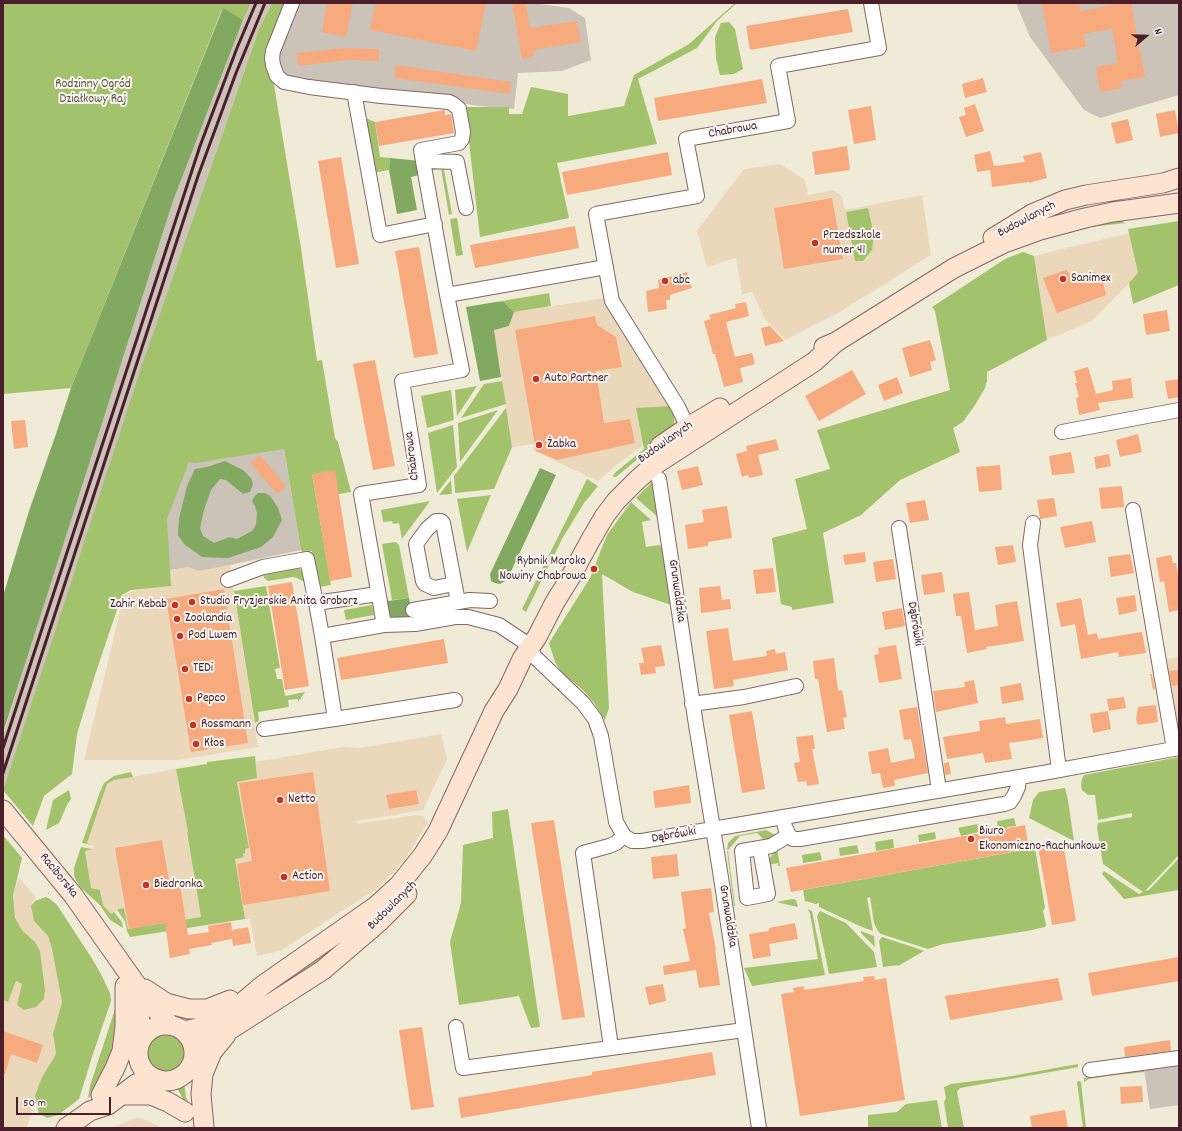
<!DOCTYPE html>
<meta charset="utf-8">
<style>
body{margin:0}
#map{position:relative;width:1182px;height:1131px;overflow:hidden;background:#efebd7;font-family:Dekko,sans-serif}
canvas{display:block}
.frame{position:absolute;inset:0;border:4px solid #4a1f2b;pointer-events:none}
.north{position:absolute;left:1126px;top:16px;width:40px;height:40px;-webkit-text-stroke:3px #f6f6f2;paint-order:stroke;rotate:70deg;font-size:11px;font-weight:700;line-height:16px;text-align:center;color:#4a1f2b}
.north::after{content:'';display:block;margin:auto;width:14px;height:18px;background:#4a1f2b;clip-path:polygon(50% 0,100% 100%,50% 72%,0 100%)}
.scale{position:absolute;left:16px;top:1097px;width:95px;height:18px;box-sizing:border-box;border:2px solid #4a1f2b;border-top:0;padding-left:5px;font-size:12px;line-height:14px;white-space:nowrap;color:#4a1f2b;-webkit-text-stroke:3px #f6f6f2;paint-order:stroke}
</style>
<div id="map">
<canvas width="1182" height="1131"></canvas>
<div class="frame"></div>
<div class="north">N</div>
<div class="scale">50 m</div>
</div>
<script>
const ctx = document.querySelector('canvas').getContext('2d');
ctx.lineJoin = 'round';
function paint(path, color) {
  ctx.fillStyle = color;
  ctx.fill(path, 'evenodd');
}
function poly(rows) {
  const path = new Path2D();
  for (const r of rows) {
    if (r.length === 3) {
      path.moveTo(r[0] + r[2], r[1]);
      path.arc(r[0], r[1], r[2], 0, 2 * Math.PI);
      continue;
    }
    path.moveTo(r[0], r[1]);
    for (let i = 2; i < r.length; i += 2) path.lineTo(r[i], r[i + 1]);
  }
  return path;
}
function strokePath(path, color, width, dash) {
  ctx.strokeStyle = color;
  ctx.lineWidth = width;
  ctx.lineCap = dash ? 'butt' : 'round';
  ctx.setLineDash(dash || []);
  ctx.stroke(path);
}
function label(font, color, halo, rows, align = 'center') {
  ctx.font = font + ' Dekko,sans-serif';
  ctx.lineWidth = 4;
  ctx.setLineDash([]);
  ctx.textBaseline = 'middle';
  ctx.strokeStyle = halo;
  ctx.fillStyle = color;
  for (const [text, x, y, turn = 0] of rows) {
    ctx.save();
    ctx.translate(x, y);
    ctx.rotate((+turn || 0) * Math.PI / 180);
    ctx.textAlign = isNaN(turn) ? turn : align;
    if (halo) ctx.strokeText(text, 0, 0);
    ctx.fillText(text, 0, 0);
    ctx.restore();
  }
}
paint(poly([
 [780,164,805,180,808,195,832,190,842,196,845,210,922,195,931,255,840,312,785,340,765,319,752,292,742,294,736,258,707,267,697,231,744,169],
 [1129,233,1138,274,1092,321,1047,340,1034,256],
 [604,298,608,309,654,378,679,422,653,438,616,465,598,481,534,451,533,444,512,447,494,329,509,326,514,312],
 [230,565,258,747,179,760,84,760,124,595,134,591,169,584,170,570,189,567,198,571],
 [1179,657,1179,737,1162,660],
 [441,734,447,759,423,810,356,821,357,824,417,815,423,816,428,823,404,861,378,888,280,951,257,956,250,919,245,919,235,858,243,857,245,849,249,848,237,781,257,778,255,762,344,747,360,748],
 [176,769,188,832,187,833,201,917,128,929,124,908,119,909,111,915,103,905,101,892,91,888,85,850,92,849,94,847,93,845,87,843,105,788,108,782,114,780],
 [19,877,36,898,31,906,34,921,48,936,52,949,62,1002,53,1034,56,1054,41,1079,27,1127,3,1128,3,1000,8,1002,16,981,22,984,24,1010,36,1007,44,999,33,940,22,930,15,918,13,896],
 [138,1117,164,1128,110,1128]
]), '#ebd8ba');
paint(poly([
 [251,3,272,3,259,29,162,308,3,790,3,736,46,596,173,201,243,20],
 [291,3,538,3,540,4,569,8,585,18,591,60,562,71,518,73,514,109,479,106,394,92,295,80,284,74,268,53],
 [1016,3,1179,3,1179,95,1100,118,1084,110,1030,37],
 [283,444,301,550,230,565,198,571,189,567,170,570,165,518,190,460],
 [1179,1065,1179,1105,1150,1109,1144,1069]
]), '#cbc3b8');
paint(poly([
 [3,3,251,3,243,20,222,9,71,388,3,394],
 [272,3,290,3,268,53,271,80,273,79,301,248,317,361,322,360,335,438,338,442,351,492,339,494,312,474,331,585,319,587,312,551,303,553,301,550,284,449,195,463,189,462,167,519,171,586,131,590,122,595,95,675,77,734,72,774,44,796,33,826,3,790,142,365,259,29],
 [735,3,737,3,717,21,697,48,638,79,657,144,557,163,569,218,480,237,465,107,509,107,509,114,522,114,531,87,568,94,568,116,624,106,634,75,689,44],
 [729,22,735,29,743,69,734,74,720,75,716,59,715,37,721,23],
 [365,118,375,122,380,157,390,158,389,170,373,173],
 [443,164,452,214,449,215,441,168,432,170,436,165],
 [868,208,874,235,872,250,863,261,855,261,846,212],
 [457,218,463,255,456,256,450,219],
 [1119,219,1125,223,1091,227,1050,238,1053,233],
 [1179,221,1179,285,1133,304,1129,283,1138,273,1128,229],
 [1023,252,1034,256,1047,340,987,372,987,381,985,388,975,405,963,422,953,428,960,452,900,480,861,515,823,533,834,603,792,610,792,607,781,604,772,538,807,529,795,479,830,469,817,430,950,390,935,311,932,307,1005,259],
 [549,293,551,306,514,312,504,302,496,302],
 [502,381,506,404,461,418,484,384],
 [477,386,457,416,455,390],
 [451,390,454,420,427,428,421,396],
 [670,406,674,414,674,427,652,447,616,477,614,477,613,475,616,472,644,449,636,408],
 [506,408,512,447,494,489,455,493,454,476],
 [498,410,460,462,458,423],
 [453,425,457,467,437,493,428,433],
 [587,479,598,486,584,503,562,539,526,612,522,609],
 [451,480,452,494,439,495],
 [653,481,658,517,636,498],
 [491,495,467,552,457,499],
 [430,501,402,539,399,523,393,524,392,521,383,522,381,510],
 [631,502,651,520,642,522,646,547,659,545,664,548,671,605,633,592,602,574,609,708,605,720,594,703,583,690,562,673,555,662,549,643,590,578,607,535],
 [396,542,399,545,409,598,392,600,382,544],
 [298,567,301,570,306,583,297,578,293,577,268,581,264,578,263,572],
 [266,586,280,668,275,669,277,679,282,679,285,696,305,692,298,702,298,699,288,700,289,707,258,712,259,721,255,723,234,591],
 [372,605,374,615,346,620,344,610],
 [255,756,257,778,237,782,249,848,245,849,245,853,243,854,244,857,235,859,245,919,130,937,127,931,125,921,117,910,119,909,124,908,128,929,201,917,187,832,188,832,176,769,207,764,207,762],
 [1179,757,1179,855,1145,891,1149,890,1179,858,1179,890,1124,899,1102,874,1104,871,1139,894,1143,892,1103,864,1097,828,1098,823,1132,817,1132,813,1098,820,1095,795,1088,795,1082,790,1081,784,1082,779,1084,775,1089,774],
 [131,772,133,777,114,780,107,784,87,843,92,845,82,843,100,792,104,783,114,776],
 [1065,788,1068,800,1074,841,1029,818,1033,800,1039,792],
 [69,790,71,799,67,805,59,823,46,830,53,800],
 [508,809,540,1027,531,1028,519,996,459,1005,450,942,461,903,463,845,493,838,492,812],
 [1014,818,1016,826,1007,827,1007,828,1003,828,1001,829,1000,826,998,828,997,822,998,821],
 [977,824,979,832,961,836,958,828],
 [766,830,777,836,765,841,757,833,740,836,728,850,727,850,728,843,735,836],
 [935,832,936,839,919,842,918,835],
 [3,835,22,858,13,896,15,918,22,930,35,942,40,951,45,990,44,999,36,1007,24,1010,17,1005,22,984,16,981,8,1002,3,1000],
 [893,839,894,848,876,851,875,842],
 [857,845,859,853,840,856,839,848],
 [81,847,92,849,85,851,91,888,100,890,103,905,111,914,114,912,122,922,123,928,110,920,100,905,81,888,77,882,74,876,74,868],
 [1035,848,1045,908,1043,911,1046,925,1045,927,1027,931,943,944,928,949,881,934,878,931,874,923,870,897,867,898,873,931,862,927,819,907,819,903,816,904,805,901,803,890],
 [777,849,780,866,778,866,778,863,769,865,769,859],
 [727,851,728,851,735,906,734,906],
 [820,852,822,860,803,863,802,855],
 [46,897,50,899,57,905,91,957,101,974,110,993,111,1001,92,1057,79,1099,58,1115,48,1118,39,1114,35,1096,41,1079,56,1054,53,1034,62,1002,52,949,48,936,34,921,31,906,35,901],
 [793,899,796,900,798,907,776,902],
 [808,909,812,911,825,975,752,986,744,968,818,959,810,914],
 [820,911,846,923,874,952,877,967,829,974,817,916],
 [355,931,325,959,258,1000,275,989],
 [861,931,874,936,875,947,861,933],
 [882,937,910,946,924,951,898,966,898,965,883,967,879,941],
 [117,1003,118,1044,92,1095,88,1098,90,1086],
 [166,1053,18],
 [1078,1064,1078,1067,960,1088,957,1092,964,1128,948,1128,944,1102,946,1098,944,1087,951,1084,1006,1077],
 [1144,1069,1144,1072,1108,1076,1089,1079,1084,1082,1084,1078],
 [1079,1081,1081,1082,1086,1128,1083,1128,1077,1082],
 [184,1082,186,1097,199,1125,196,1126,181,1095,175,1085],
 [937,1100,942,1128,861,1128,868,1127,868,1115,897,1112,906,1104]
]), '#a2c36c');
paint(poly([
 [223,8,243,20,173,201,3,733,3,596,29,511,57,431,71,388],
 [390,158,420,161,423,174,411,177,417,210,397,214,389,170],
 [496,302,504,302,514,312,509,326,494,330,501,377,480,381,466,307],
 [225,461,243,470,251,478,253,484,250,492,243,494,226,480,220,479,211,490,204,510,200,528,203,536,214,543,230,537,237,539,252,531,256,525,257,513,255,506,252,501,254,497,258,493,265,493,271,497,278,508,282,520,273,537,261,547,228,558,202,557,184,544,178,535,179,519,187,486,195,469,207,467],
 [540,468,556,475,507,580,500,584,495,583,491,581,490,574],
 [409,598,413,618,400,621,391,617,386,609,388,601]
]), '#81a960');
paint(poly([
 [327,3,353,3,346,37,322,32],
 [376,3,486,3,476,51,370,30],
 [512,3,526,3,530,28,577,21,581,42,534,50,535,56,522,59],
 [1042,3,1079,3,1080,11,1108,6,1108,3,1131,3,1145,77,1121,81,1122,88,1100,92,1096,67,1118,63,1112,29,1084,34,1086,47,1051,53],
 [848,9,853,32,750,50,746,26],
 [345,48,379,49,379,61,348,60,298,66,297,53],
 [396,65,511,82,510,94,394,78],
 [983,78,987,92,965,98,962,84],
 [762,79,767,103,658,121,654,98],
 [975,104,984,131,966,137,959,117,966,115,964,108],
 [871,106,876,140,854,144,848,110],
 [445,110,445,115,451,114,454,133,379,146,375,122],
 [1175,110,1179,133,1160,137,1156,114],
 [1128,119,1133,140,1116,144,1111,123],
 [847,146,850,170,815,175,812,152],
 [990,151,994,166,1025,162,1023,156,1041,152,1047,178,1029,183,1029,182,992,187,990,170,977,172,974,155],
 [668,152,672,175,567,195,562,172],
 [341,157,359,264,336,268,318,161],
 [832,198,843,259,784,269,774,208],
 [575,226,579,248,475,268,470,245],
 [419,247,438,354,414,358,395,251],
 [1066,270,1075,278,1089,273,1095,272,1098,274,1103,282,1106,295,1057,313,1043,278],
 [687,272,692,288,670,295,670,300,666,300,667,309,648,312,646,291,659,288,658,280],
 [746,302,749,316,726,322,735,357,752,353,755,364,740,368,743,382,724,387,715,354,713,354,704,321,711,319,709,315,736,308,735,304],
 [1167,310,1170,331,1146,335,1143,314],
 [595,316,597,325,616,337,622,367,596,371,604,423,630,419,635,443,557,460,536,451,515,330],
 [770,326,784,341,765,346,761,328],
 [930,340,936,360,930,362,932,370,910,377,902,348],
 [375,360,395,466,373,470,353,364],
 [1088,367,1096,394,1113,390,1112,381,1131,378,1133,398,1098,403,1100,410,1079,415,1076,398,1079,397,1075,383,1077,383,1074,371],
 [852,370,866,394,819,421,805,396],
 [897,377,903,393,884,401,878,385],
 [1179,379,1179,397,1168,399,1165,381],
 [25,420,28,447,14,449,11,421],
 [1138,434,1142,452,1120,457,1116,440],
 [776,439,779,450,758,455,763,475,749,478,748,475,742,477,736,454,747,451,746,446],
 [1071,452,1075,473,1052,475,1049,456],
 [1109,454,1111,466,1096,469,1094,457],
 [260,455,286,486,277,494,250,463],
 [1000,465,1002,490,979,492,976,467],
 [698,466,703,485,682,490,677,471],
 [335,470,352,577,330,581,312,474],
 [1122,486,1124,507,1101,509,1099,488],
 [1054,498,1057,516,1040,519,1037,500],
 [925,500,929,520,910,523,906,503],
 [727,506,732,538,708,542,708,546,688,549,685,525,704,522,702,510],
 [1092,521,1096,542,1065,548,1060,527],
 [1013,545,1016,562,998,565,995,547],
 [865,552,866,562,845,565,843,555],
 [1130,554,1134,573,1111,577,1108,557],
 [1171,555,1173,563,1176,563,1179,581,1179,610,1169,612,1164,581,1160,582,1156,558],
 [893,559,896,579,876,582,873,562],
 [773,568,776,592,756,594,753,570],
 [942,572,945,592,924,595,921,575],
 [292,582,309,686,285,690,268,586],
 [720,586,722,600,730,599,731,609,701,613,699,588],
 [224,589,248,743,191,752,166,599],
 [969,592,975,630,998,626,995,605,1017,601,1024,641,986,647,987,649,967,653,961,616,956,616,953,594],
 [1135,595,1137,611,1119,615,1116,598],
 [1081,598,1088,635,1097,633,1098,639,1142,632,1146,653,1119,657,1118,652,1081,659,1075,624,1061,627,1056,603],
 [902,608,905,626,885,630,882,612],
 [728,628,733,661,767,656,766,651,775,649,776,654,785,652,788,670,733,680,734,686,714,689,706,631],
 [444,639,448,663,341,680,337,658],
 [661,645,665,666,655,667,656,673,641,675,639,663,644,663,641,648],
 [896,645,902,679,879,683,874,655,879,654,878,648],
 [834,658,838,691,842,690,847,717,843,718,845,729,827,732,818,679,815,679,813,661],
 [1179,670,1179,685,1172,686,1169,671],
 [1150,674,1152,674,1155,689,1153,690],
 [974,680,978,703,936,712,933,691,965,687,964,682],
 [1021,683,1024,700,1002,704,1000,687],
 [1124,697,1126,708,1109,711,1107,699],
 [1156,705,1158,722,1138,725,1136,719,1138,707],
 [917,707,928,773,894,780,895,786,883,788,880,773,872,774,868,752,888,748,891,763,915,758,911,739,904,740,899,710],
 [752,711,765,789,742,793,729,715],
 [1108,711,1111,729,1093,733,1090,714],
 [1005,717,1006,724,1040,719,1043,738,1009,743,1012,759,985,763,983,753,947,759,943,737,980,731,979,721],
 [813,735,815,749,812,749,819,784,807,786,806,781,798,782,794,763,800,762,796,737],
 [949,762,951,774,945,775,944,763],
 [313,772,330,891,243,905,237,864,252,861,239,783],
 [689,785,691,803,655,808,653,791],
 [416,790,419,804,389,809,386,795],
 [554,820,585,1017,562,1020,531,823],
 [1025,825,1029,849,791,892,786,868],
 [162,840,170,886,180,884,188,935,209,932,208,926,231,922,232,930,248,927,251,943,233,946,232,939,211,943,212,945,189,949,190,954,170,958,165,923,129,929,115,848],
 [1063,843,1076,921,1052,925,1038,847],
 [677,854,679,876,653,879,651,857],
 [711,888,714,912,709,913,716,950,715,950,720,985,699,988,696,970,664,975,663,966,690,961,683,929,686,928,681,892],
 [795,923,798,939,769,944,771,956,753,959,749,934,769,931,769,928],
 [1179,957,1179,981,1092,996,1088,973],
 [874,976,875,980,886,978,905,1100,800,1116,781,994,794,992,793,988,804,986,804,990,864,981,863,977],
 [1058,978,1063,1000,950,1020,945,996],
 [663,984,666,1001,649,1005,645,987],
 [422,1027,434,1107,411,1110,399,1030],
 [3,1031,43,1045,37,1063,11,1054,5,1074,3,1074],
 [1170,1040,1171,1051,1125,1057,1124,1047],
 [712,1052,716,1075,461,1118,458,1098,592,1075,592,1072],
 [1142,1086,1143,1102,1121,1104,1120,1087],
 [1065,1110,1068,1128,1032,1128,1030,1116]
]), '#f8aa7f');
const street = poly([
 [292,3,273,51,272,58,273,65,277,76,284,82,309,87,381,96,449,102,453,104,459,109,463,132,462,139,459,143,421,150,447,295],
 [354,92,380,235,435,224],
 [424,161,457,162,466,208],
 [606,267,447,295,462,370,402,381,419,485,361,494,384,625,415,624,455,617,468,617,499,625,523,641,535,657,583,703,595,719,601,736,616,822,624,836,632,841,642,841,1043,773,1179,748],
 [1062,432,1179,410],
 [692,436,678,407,612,301,596,214,697,196,686,139,788,121,778,66,879,48,871,3],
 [659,479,696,725,720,871,759,1128],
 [1133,510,1174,749],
 [1033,523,1030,545,1059,770],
 [899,528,939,790],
 [228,580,263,567,307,559,316,603,378,594],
 [454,584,434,588,425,584,423,581,416,544,427,529,436,521,441,521,443,523,458,602],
 [316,603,322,636,384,625],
 [413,610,470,600,490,601],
 [692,704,744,697,796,686],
 [335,719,455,700],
 [264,729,335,719,322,636],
 [783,817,785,827,789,835,793,839,800,839,1004,804,1010,802,1014,796,1018,787,1019,777],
 [760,849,768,894,747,898,742,851,771,846,789,835],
 [456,1027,463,1068,744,1030],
 [611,1047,583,853,609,846,616,843,624,836],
 [1090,1070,1179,1058]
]);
const secondary = poly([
 [993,238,1032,214,1065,200,1086,195,1163,183,1179,178],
 [824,347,836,342,954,268,1004,243,1040,230,1085,218,1113,212,1179,203],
 [660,446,688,427,720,408],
 [3,810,73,895,148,1001,170,1025],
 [145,989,166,1003,189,1009,207,1009,230,1000],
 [127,990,139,1016,143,1037],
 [166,1053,28],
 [183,1031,198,1028,237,1007,263,985,376,906,399,885,423,855,438,831,494,711,508,689,522,659,537,637,555,602,570,578,590,541,604,517,616,501,637,480,653,466,814,362,836,342],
 [194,1054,203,1044,231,1029,323,970,379,922,407,894],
 [101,1095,115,1068,122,1051,125,1027,125,986],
 [121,1095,151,1095,168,1102,185,1112],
 [204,1127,201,1094,203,1074,212,1052,226,1035],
 [66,1128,90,1111,108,1105,136,1084,154,1078]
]);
strokePath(street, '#846667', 16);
strokePath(secondary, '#846667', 21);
strokePath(street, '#fff', 14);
strokePath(secondary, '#fde4d0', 19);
strokePath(poly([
 [3,748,200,146,237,48,256,3],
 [3,773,198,176,236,73,265,3]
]), '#4a1f2b', 3);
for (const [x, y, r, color] of [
 [815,243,4,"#c8321e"],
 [1063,279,4,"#c8321e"],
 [665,281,4,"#c8321e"],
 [536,379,4,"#c8321e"],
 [539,445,4,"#c8321e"],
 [594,569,4,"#c8321e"],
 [192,602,4,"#c8321e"],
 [175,605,4,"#c8321e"],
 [177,619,4,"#c8321e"],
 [180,636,4,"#c8321e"],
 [185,669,4,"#c8321e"],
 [189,699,4,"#c8321e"],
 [193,725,4,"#c8321e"],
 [196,744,4,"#c8321e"],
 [280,800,4,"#c8321e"],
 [971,839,4,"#c8321e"],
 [284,877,4,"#c8321e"],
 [146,885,4,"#c8321e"]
]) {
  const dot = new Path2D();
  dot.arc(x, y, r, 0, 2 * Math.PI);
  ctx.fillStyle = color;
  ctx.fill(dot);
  strokePath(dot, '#f6f6f2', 1.5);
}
label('13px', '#64503e', '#f6f6f2', [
 ["Rodzinny Ogród",93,85],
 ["Działkowy Raj",93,100]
]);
label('13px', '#4a1f2b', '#f6f6f2', [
 ["Chabrowa",733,131,-10],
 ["Budowlanych",1027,220,-28],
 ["Budowlanych",666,443,-35],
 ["Chabrowa",413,456,-97],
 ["Grunwaldzka",676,591,82],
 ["Dąbrówki",914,624,81],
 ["Dąbrówki",674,836,-10],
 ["Raciborska",58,876,51],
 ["Budowlanych",393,906,-45],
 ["Grunwaldzka",727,916,81]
]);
label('13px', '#4a1f2b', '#f6f6f2', [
 ["Przedszkole",823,236],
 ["numer 41",823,251],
 ["Sanimex",1071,279],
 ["abc",673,281],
 ["Auto Partner",544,379],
 ["Żabka",547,445],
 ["Rybnik Maroko",586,562,"right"],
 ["Nowiny Chabrowa",586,577,"right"],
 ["Studio Fryzjerskie Anita Groborz",200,602],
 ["Zahir Kebab",167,605,"right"],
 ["Zoolandia",185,619],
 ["Pod Lwem",188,636],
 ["TEDi",193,669],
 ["Pepco",197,699],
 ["Rossmann",201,725],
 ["Kłos",204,744],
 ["Netto",288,800],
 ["Biuro",979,832],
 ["Ekonomiczno-Rachunkowe",979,847],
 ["Action",292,877],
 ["Biedronka",154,885]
], 'left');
</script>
